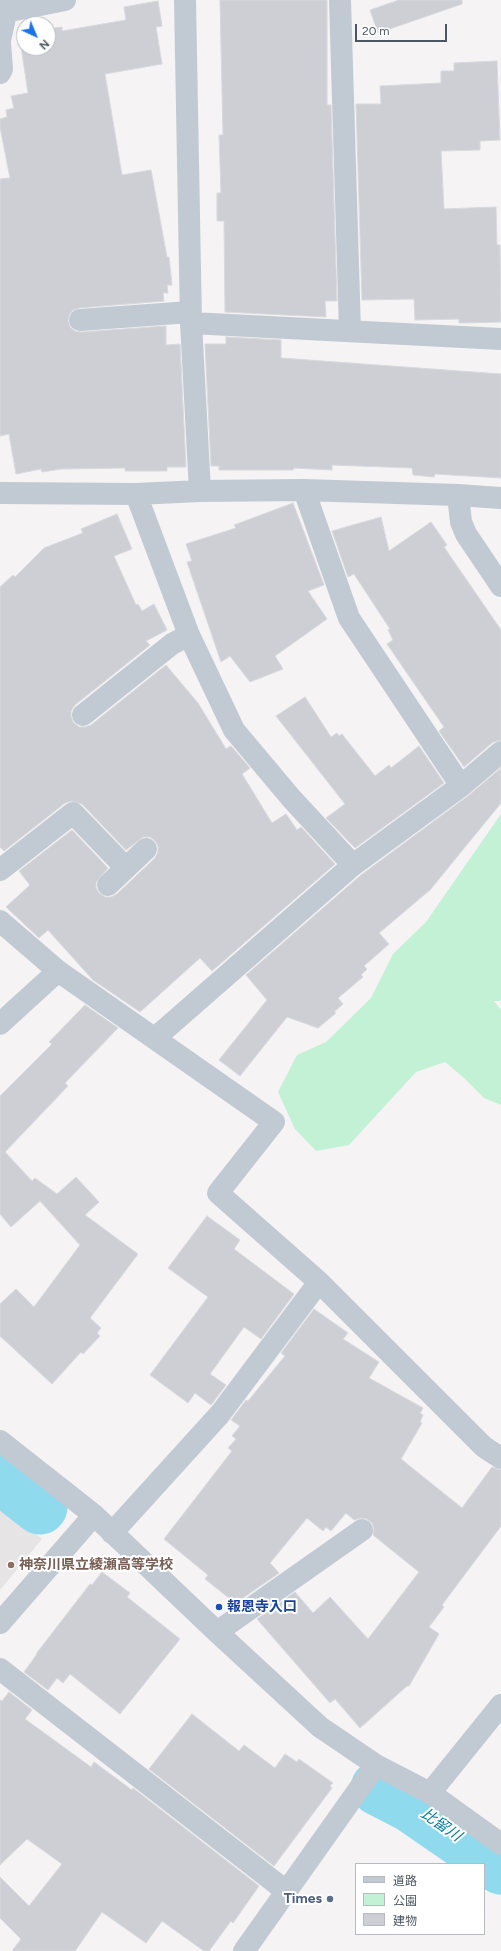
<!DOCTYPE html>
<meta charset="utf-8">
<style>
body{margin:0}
#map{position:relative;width:501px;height:1951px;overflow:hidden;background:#f5f3f3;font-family:Figtree,"Noto Sans JP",sans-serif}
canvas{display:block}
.legend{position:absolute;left:355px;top:1863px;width:130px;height:72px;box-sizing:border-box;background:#fff;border:1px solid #b7bbc0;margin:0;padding:5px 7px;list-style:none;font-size:12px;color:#4a5661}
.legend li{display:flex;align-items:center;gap:8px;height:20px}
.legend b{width:20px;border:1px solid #b7bbc0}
.north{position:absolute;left:16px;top:16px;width:40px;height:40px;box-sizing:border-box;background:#fff;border:1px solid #b7bbc0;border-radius:50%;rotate:136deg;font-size:11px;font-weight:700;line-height:16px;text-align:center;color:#4a5661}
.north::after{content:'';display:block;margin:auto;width:14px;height:18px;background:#1a73e8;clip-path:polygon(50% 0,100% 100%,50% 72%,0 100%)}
.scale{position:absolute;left:355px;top:24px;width:92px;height:18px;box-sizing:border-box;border:2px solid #4a5661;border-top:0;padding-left:5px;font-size:12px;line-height:14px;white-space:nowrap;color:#4a5661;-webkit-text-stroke:3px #fff;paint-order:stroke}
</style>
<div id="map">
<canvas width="501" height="1951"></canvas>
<ul class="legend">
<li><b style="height:5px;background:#c1cad2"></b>道路</li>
<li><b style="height:11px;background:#c3f1d5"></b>公園</li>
<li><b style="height:11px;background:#cdcfd5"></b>建物</li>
</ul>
<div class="north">N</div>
<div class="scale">20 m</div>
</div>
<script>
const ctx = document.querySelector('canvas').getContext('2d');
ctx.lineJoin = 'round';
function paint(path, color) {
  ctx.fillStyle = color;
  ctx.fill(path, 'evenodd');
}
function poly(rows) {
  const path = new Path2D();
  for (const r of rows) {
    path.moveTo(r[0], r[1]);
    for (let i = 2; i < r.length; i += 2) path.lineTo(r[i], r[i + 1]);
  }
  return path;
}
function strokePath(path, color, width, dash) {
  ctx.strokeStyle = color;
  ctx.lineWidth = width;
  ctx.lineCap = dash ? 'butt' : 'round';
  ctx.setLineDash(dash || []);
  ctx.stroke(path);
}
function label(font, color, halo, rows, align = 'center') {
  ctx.font = font + ' Figtree,"Noto Sans JP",sans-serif';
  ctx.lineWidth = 4;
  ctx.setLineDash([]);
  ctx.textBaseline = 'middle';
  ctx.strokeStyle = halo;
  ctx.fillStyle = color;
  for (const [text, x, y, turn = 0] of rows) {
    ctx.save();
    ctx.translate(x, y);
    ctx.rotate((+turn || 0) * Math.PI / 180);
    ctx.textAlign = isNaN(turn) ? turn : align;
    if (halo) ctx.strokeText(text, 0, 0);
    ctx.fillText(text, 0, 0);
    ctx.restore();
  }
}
paint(poly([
 [0,1505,42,1539,0,1590]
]), '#e6e4e5');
paint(poly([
 [501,814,501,1001,494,1001,501,1010,501,1105,484,1098,463,1077,445,1062,416,1072,349,1145,316,1151,295,1129,278,1092,297,1055,326,1042,371,998,393,954,426,922]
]), '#c3f1d5');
strokePath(poly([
 [0,1476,40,1507],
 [378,1788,411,1805,501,1867]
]), '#90daee', 55);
const building = poly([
 [220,0,327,0,327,105,331,105,337,301,325,301,326,317,225,312,224,221,217,221,217,193,221,193,219,135,223,135,220,0],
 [399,0,462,0,462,4,378,33,370,10,399,0],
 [158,1,162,26,156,27,162,64,105,74,122,175,151,170,167,257,169,257,172,285,167,285,168,293,163,293,164,301,79,308,73,310,69,315,68,321,70,327,75,331,81,332,166,326,166,345,180,344,186,467,167,467,167,471,125,471,125,468,61,469,42,472,41,469,16,474,9,434,0,436,0,179,10,178,0,127,0,119,7,117,6,110,14,108,11,96,28,93,19,33,24,32,24,48,48,48,48,29,62,27,62,31,126,20,124,7,158,1],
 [497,61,500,140,480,141,480,150,441,151,444,209,496,207,497,245,500,245,501,322,459,323,459,319,415,320,414,299,362,300,356,104,381,104,380,86,441,83,441,71,454,71,454,63,497,61],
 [226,337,281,340,281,358,501,374,501,478,435,474,434,477,413,475,412,468,332,465,332,470,294,468,293,470,219,470,219,466,211,466,205,344,226,344,226,337],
 [293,503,324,585,308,591,327,619,275,656,283,669,250,682,230,656,221,662,187,562,192,561,186,544,236,528,234,525,293,503],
 [117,514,132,549,114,556,136,605,138,604,142,611,154,604,167,630,146,641,150,645,75,705,71,711,71,716,73,722,79,727,85,727,91,725,166,665,198,703,226,749,231,746,250,768,242,774,272,823,286,814,297,830,301,827,335,864,212,971,200,958,140,1012,93,980,48,930,39,938,6,907,30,885,19,871,72,830,108,868,96,882,96,888,99,893,105,897,111,897,117,894,155,858,158,852,158,846,155,841,150,837,143,837,126,850,82,804,71,801,65,803,4,851,0,847,0,587,13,575,15,577,44,548,83,533,81,529,117,514],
 [381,517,389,551,431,522,447,545,444,547,501,630,501,740,493,742,464,767,439,731,444,727,387,644,393,640,388,630,390,629,354,574,348,577,332,531,381,517],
 [305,697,331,737,337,733,339,736,342,734,375,776,389,765,391,768,419,746,444,783,355,848,326,818,345,804,276,716,305,697],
 [501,768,501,803,430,890,379,933,389,944,364,966,367,969,361,975,363,977,338,998,343,1004,334,1012,336,1013,318,1028,287,1017,240,1076,219,1060,267,1000,246,975,361,875,468,796,501,768],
 [85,1005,118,1028,65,1083,68,1086,5,1152,32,1181,35,1178,57,1194,76,1177,99,1202,85,1215,138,1254,90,1318,101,1328,97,1333,100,1336,83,1354,81,1352,52,1384,0,1336,0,1304,16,1289,34,1307,80,1245,40,1201,11,1227,0,1214,0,1096,52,1044,49,1042,85,1005],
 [207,1216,240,1240,234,1249,294,1294,261,1339,244,1327,210,1374,226,1385,211,1405,195,1393,188,1403,150,1375,208,1297,168,1268,207,1216],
 [314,1309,348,1333,343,1339,379,1362,369,1378,423,1408,420,1413,423,1415,420,1422,422,1423,401,1459,462,1508,492,1467,501,1470,501,1526,442,1605,444,1607,429,1627,439,1634,409,1686,407,1686,360,1728,335,1699,330,1703,257,1619,295,1592,313,1613,330,1597,368,1639,419,1572,373,1535,374,1528,372,1523,367,1519,361,1518,354,1520,346,1513,331,1531,326,1527,323,1531,307,1518,270,1563,279,1573,240,1600,237,1597,234,1602,205,1579,208,1575,164,1539,232,1451,228,1448,236,1439,232,1436,240,1426,231,1420,246,1400,248,1401,285,1356,281,1353,314,1309],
 [102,1572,130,1593,127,1597,180,1639,120,1714,70,1674,63,1683,57,1678,48,1690,24,1672,37,1654,36,1654,90,1584,92,1585,102,1572],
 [9,1692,32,1710,25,1719,91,1767,94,1762,132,1790,133,1788,259,1886,233,1923,231,1921,209,1951,204,1951,162,1921,146,1943,102,1912,75,1951,12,1951,21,1939,0,1918,0,1877,29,1906,62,1864,27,1839,0,1865,0,1700,2,1701,9,1692],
 [192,1714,239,1751,244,1745,275,1768,285,1754,297,1762,299,1759,333,1783,330,1786,332,1788,274,1866,149,1769,192,1714]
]);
paint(building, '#cdcfd5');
strokePath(building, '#d7d9de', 1);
strokePath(poly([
 [185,0,191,323,200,491],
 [340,0,350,331],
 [5,12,65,0],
 [0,40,9,0],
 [0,43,2,69,0,73],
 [80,320,190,312],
 [191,323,501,339],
 [304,490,349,618,461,786],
 [0,493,136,494,200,491,304,490,458,495,501,498],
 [136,494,189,635,234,730,291,798,353,865],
 [458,495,461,522,466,534,501,586],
 [83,715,172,644,189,635],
 [0,870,73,813,126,868],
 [108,885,146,849],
 [0,921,58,971,274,1122,218,1193,319,1282,484,1447,501,1458],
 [0,1024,58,971],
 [155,1038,353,865,461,786,501,752],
 [0,1441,94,1515,217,1632,320,1727,376,1765,430,1793,501,1844],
 [112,1533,220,1414,319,1282],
 [0,1623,94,1515],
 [217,1632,362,1530],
 [0,1669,286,1891],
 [430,1793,501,1705],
 [244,1951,376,1765]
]), '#c1cad2', 22);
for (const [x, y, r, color] of [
 [11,1565,4,"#8d6e63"],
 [219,1607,4,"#1a4fb4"],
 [330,1899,4,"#5c6f8a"]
]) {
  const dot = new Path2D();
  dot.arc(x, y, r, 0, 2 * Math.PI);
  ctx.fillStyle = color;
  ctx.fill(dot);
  strokePath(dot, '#fff', 1.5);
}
label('bold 14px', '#785e54', '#fff', [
 ["神奈川県立綾瀬高等学校",19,1565]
], 'left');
label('bold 14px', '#164399', '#fff', [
 ["報恩寺入口",227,1607]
], 'left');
label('bold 14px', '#4e5e75', '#fff', [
 ["Times",322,1899]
], 'right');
label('italic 15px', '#0c7c9b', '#fff', [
 ["比留川",441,1825,35]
]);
</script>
